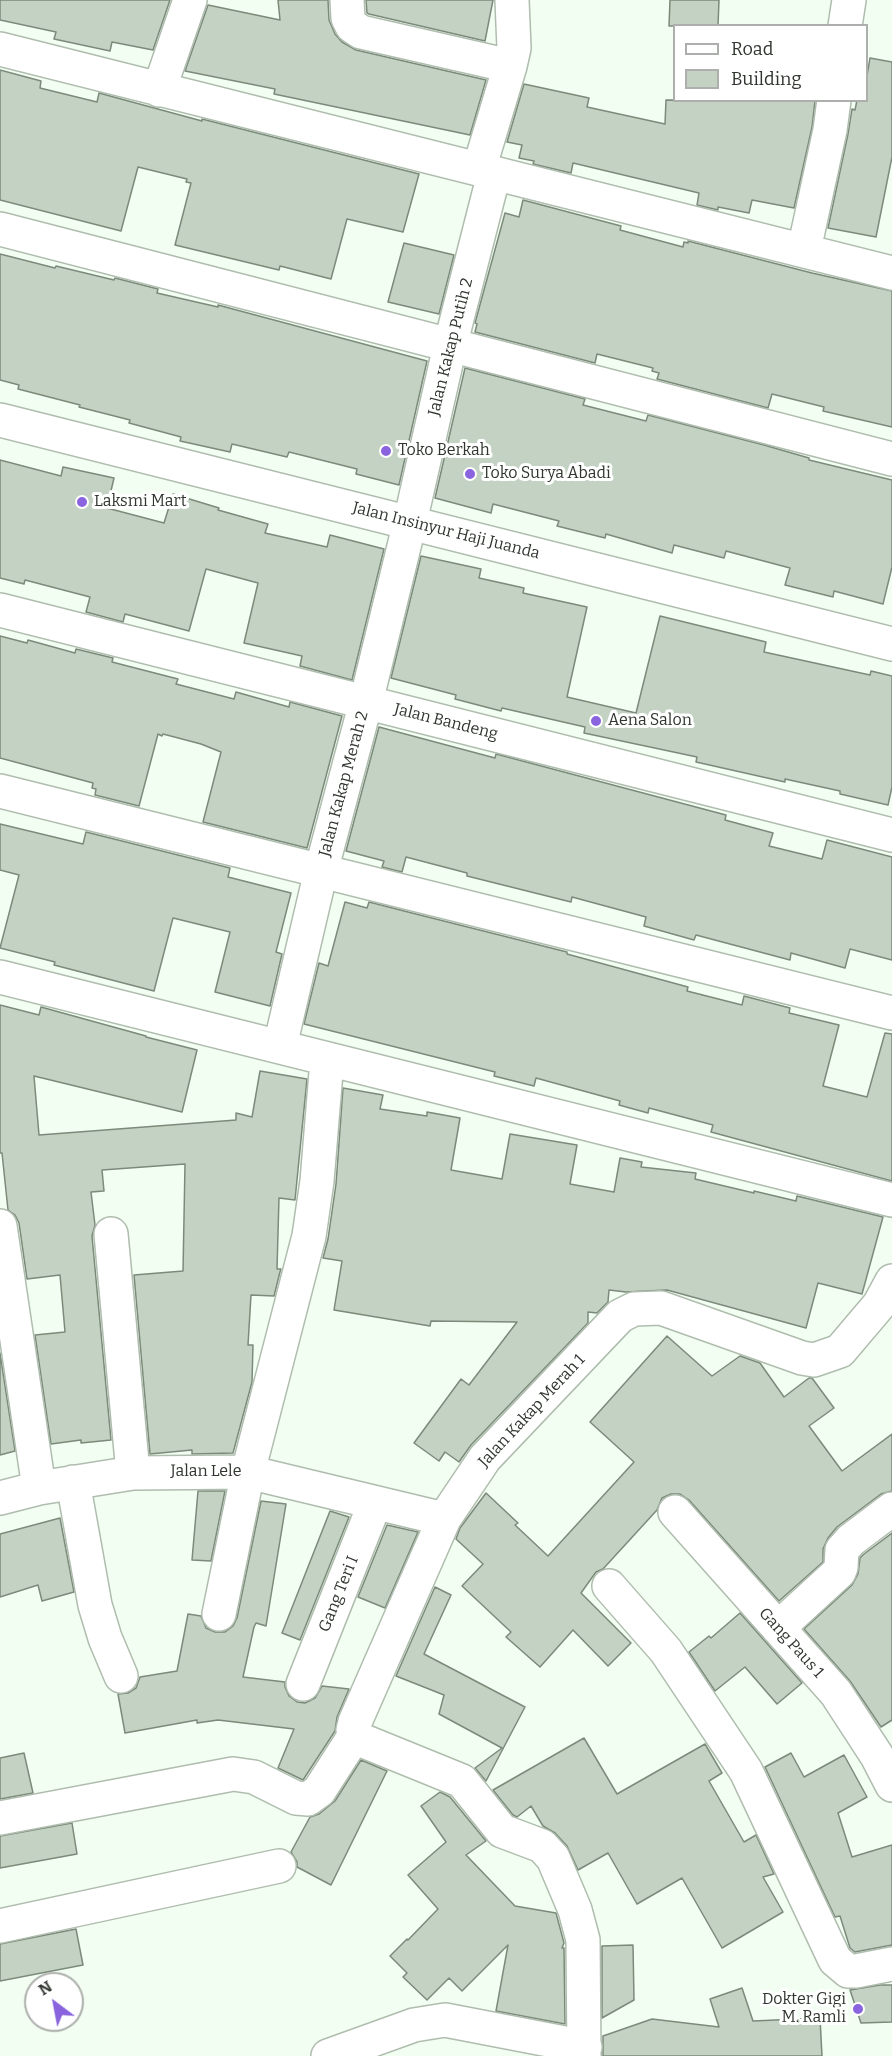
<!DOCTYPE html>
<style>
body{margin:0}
#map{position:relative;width:892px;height:2056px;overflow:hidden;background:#f2fef1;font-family:Bitter,serif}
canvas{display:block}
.legend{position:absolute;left:673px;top:24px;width:195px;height:78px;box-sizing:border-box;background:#fff;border:2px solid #acafac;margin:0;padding:8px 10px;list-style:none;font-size:18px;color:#30362f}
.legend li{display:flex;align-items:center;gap:12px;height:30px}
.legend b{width:30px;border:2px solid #acafac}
.north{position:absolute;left:24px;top:1972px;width:60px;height:60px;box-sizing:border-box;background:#fff;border:2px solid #acafac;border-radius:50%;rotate:328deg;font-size:16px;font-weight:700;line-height:24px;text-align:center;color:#30362f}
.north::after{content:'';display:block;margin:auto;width:21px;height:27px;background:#8964de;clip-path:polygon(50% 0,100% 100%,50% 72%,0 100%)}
</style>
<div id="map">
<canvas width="892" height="2056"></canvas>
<ul class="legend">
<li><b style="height:8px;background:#fff"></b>Road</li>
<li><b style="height:16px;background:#c3d2c2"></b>Building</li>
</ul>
<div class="north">N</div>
</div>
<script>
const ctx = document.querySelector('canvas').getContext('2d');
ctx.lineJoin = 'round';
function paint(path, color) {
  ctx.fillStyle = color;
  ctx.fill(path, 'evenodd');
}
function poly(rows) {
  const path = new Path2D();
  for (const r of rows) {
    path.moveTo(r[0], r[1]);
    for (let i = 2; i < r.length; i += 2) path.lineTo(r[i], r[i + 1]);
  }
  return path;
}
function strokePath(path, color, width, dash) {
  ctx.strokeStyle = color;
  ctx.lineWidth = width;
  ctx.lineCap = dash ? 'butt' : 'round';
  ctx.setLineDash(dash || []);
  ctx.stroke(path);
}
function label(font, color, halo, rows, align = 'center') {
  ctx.font = font + ' Bitter,serif';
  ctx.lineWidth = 6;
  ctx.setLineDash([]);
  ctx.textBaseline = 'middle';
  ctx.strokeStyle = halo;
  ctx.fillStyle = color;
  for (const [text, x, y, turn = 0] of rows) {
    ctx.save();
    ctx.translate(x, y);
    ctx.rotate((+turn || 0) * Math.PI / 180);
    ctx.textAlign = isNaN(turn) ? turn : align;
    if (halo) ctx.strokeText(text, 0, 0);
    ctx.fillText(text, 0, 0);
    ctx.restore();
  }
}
const building = poly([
 [0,0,170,0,153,50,112,42,110,51,54,39,56,32,0,20,0,0],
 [278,0,328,0,329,20,335,34,342,42,356,50,486,80,470,135,274,94,275,89,185,71,208,5,280,20,278,0],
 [366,0,493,0,485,41,369,14,367,13,366,0],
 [670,0,719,0,718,26,669,26,670,0],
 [870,58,892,62,892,157,876,237,828,228,848,134,852,109,855,110,857,100,867,100,867,76,870,58],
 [0,70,41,81,40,88,97,102,99,93,202,121,202,119,419,174,403,232,347,219,331,279,280,266,279,270,175,245,191,183,186,182,187,179,138,167,121,231,0,200,0,70],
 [524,84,589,98,587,107,665,124,666,100,815,101,812,127,794,208,752,200,749,213,718,207,718,210,697,205,699,193,573,163,571,173,533,164,534,161,519,158,522,145,507,142,524,84],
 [523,200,621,226,620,230,683,247,684,242,688,243,688,241,812,273,892,291,892,427,823,411,824,407,772,394,768,408,657,379,659,373,652,371,653,368,597,354,595,363,475,332,477,324,475,323,505,213,519,217,523,200],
 [404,243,454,255,439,314,388,302,404,243],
 [0,254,55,268,56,266,114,280,115,278,158,289,157,293,218,307,218,305,427,361,399,485,356,474,357,469,289,452,287,457,232,444,230,452,180,441,181,437,129,423,130,420,79,407,80,405,18,389,19,385,0,380,0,254],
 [465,368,585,399,583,405,646,421,648,415,764,445,809,458,809,460,892,480,892,567,883,604,834,591,833,597,785,585,790,568,726,551,724,558,674,545,672,553,606,534,605,538,557,526,559,521,493,504,491,513,435,498,465,368],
 [0,460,61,476,63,467,114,478,107,508,164,523,173,494,219,508,218,510,268,524,265,533,327,547,330,535,384,549,352,680,300,666,302,656,244,643,258,583,206,569,189,631,125,614,123,622,86,612,90,597,25,580,24,584,0,578,0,460],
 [421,556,481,569,479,578,524,588,523,593,587,607,567,697,636,713,660,616,766,642,764,652,870,675,871,671,892,676,892,787,888,805,840,794,840,791,785,779,785,782,696,762,697,757,584,733,585,727,502,708,501,711,455,699,456,695,391,678,421,556],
 [0,636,27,643,28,640,75,653,76,649,113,658,112,662,178,679,176,684,234,699,236,692,289,707,290,702,342,716,307,848,203,822,221,752,201,744,163,734,162,736,158,734,139,806,95,795,96,789,92,788,93,783,0,758,0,636],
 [379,727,495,758,496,754,564,772,726,815,725,820,773,833,769,846,822,859,827,840,892,857,892,960,850,949,845,968,791,953,790,960,696,935,694,940,644,926,646,917,572,897,571,902,467,876,467,873,406,857,402,872,382,867,384,861,346,851,379,727],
 [0,824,83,844,86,832,230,868,228,877,291,893,276,952,282,954,270,1006,215,992,230,932,173,918,154,991,54,965,55,962,0,948,19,875,0,870,0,824],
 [345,902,367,908,369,902,412,913,567,952,567,954,688,987,687,991,742,1005,744,996,790,1008,789,1013,839,1025,823,1086,867,1097,885,1033,892,1034,892,1181,711,1132,713,1125,649,1108,648,1113,619,1105,620,1101,536,1078,534,1086,494,1076,495,1072,304,1024,319,963,328,966,345,902],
 [0,1005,39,1015,41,1007,146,1036,146,1037,197,1050,182,1112,34,1076,39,1135,236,1120,236,1113,252,1117,260,1071,307,1079,295,1200,279,1198,277,1269,281,1269,280,1272,274,1296,251,1295,248,1345,253,1345,252,1382,233,1453,192,1454,192,1450,150,1454,134,1275,183,1271,185,1164,102,1170,104,1191,91,1192,95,1225,92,1236,111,1440,81,1443,81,1440,51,1444,35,1335,65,1332,60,1275,27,1279,19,1223,15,1215,8,1210,2,1153,0,1153,0,1005],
 [343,1088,383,1095,380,1109,427,1116,427,1112,460,1118,451,1170,502,1179,510,1134,577,1145,570,1184,614,1192,620,1158,642,1162,641,1167,696,1173,695,1179,754,1193,754,1191,796,1201,797,1196,883,1217,862,1294,818,1283,806,1328,667,1290,626,1292,609,1290,608,1302,597,1313,588,1312,588,1323,471,1445,459,1462,445,1452,439,1461,414,1443,461,1379,469,1385,517,1322,431,1321,430,1326,334,1310,342,1261,323,1258,328,1239,336,1184,343,1088],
 [667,1336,712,1376,740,1356,760,1363,784,1397,809,1378,812,1378,834,1408,809,1426,842,1471,892,1434,892,1491,881,1494,837,1527,828,1538,823,1549,823,1562,779,1601,689,1500,680,1494,671,1494,662,1498,657,1510,603,1569,596,1572,581,1593,631,1643,608,1666,573,1630,540,1667,506,1637,511,1632,462,1586,483,1564,456,1539,460,1528,486,1493,518,1523,515,1525,548,1556,634,1462,590,1422,667,1336],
 [0,1353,15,1451,0,1455,0,1353],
 [198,1491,225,1491,211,1561,192,1560,198,1491],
 [261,1501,286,1504,266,1626,256,1623,254,1627,243,1677,285,1682,285,1687,289,1696,297,1702,305,1703,315,1698,322,1686,349,1689,337,1717,335,1731,303,1780,278,1768,294,1729,218,1720,197,1723,197,1720,125,1733,118,1694,128,1693,136,1688,140,1677,177,1671,188,1614,201,1616,206,1628,215,1632,225,1632,233,1626,237,1618,261,1501],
 [330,1511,349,1517,300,1640,282,1633,330,1511],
 [60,1518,74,1592,42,1601,38,1585,0,1597,0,1534,60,1518],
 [387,1525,418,1532,385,1608,358,1597,387,1525],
 [892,1533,892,1720,881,1727,850,1681,804,1629,852,1585,858,1574,860,1558,864,1554,892,1533],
 [435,1587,451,1595,424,1654,525,1707,486,1781,475,1768,502,1748,439,1714,444,1695,396,1676,435,1587],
 [740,1613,802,1683,777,1704,745,1667,715,1691,689,1652,709,1636,711,1638,740,1613],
 [584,1738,617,1794,705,1744,722,1773,709,1781,744,1842,756,1835,774,1874,763,1877,783,1912,722,1948,682,1878,637,1904,608,1853,578,1870,567,1846,555,1833,543,1826,531,1806,517,1817,513,1815,493,1790,584,1738],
 [24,1753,33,1793,0,1799,0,1758,24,1753],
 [791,1753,804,1777,844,1755,867,1797,838,1813,852,1857,892,1845,892,1945,855,1952,850,1948,840,1916,835,1917,765,1767,791,1753],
 [361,1760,387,1771,331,1885,297,1867,297,1862,291,1852,310,1817,319,1814,335,1801,361,1760],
 [440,1792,450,1797,486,1841,466,1855,515,1906,556,1913,564,1943,562,1948,564,1948,565,2024,496,2011,508,1945,462,1991,449,1978,427,2000,403,1977,407,1973,390,1956,407,1939,408,1940,438,1909,408,1875,446,1842,421,1806,440,1792],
 [72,1823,77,1854,0,1868,0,1836,72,1823],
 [76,1929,83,1965,0,1981,0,1944,76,1929],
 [633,1945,634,2000,602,2018,602,1946,633,1945],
 [880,1985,892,1985,892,2022,861,2023,850,1990,880,1985],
 [742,1988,753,2021,820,2018,822,2056,603,2056,603,2036,652,2019,719,2027,710,1999,742,1988]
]);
paint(building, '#c3d2c2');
strokePath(building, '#7c8a7b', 1.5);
const minor = poly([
 [347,0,348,18,352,26,361,32,510,66],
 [845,26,849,0],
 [0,49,892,273],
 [159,90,190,0],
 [479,169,510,66,514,48,512,0],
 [0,229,892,459],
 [804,250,830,130,834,100],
 [0,610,892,835],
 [0,791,892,1013],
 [0,977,892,1200],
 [280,1046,321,871,366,702,410,522,450,346,494,174],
 [0,1226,39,1488],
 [111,1234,133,1473],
 [73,1482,95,1605,105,1638,121,1676],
 [0,1498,39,1488,133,1473,248,1472,444,1519],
 [675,1512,836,1693,877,1756,892,1785],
 [609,1586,666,1651,746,1771,835,1960,848,1971,856,1971,892,1964],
 [219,1614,248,1472,309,1236,317,1181,327,1060],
 [778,1628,839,1572,841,1567,842,1550,851,1540,892,1509],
 [303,1684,375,1503],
 [0,1818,233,1774,254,1777,296,1798,308,1799,319,1791,355,1735],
 [0,1926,279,1866],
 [328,2056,414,2025,445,2020,585,2047],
 [584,2056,583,1940,575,1910,553,1858,542,1846,502,1831,462,1781,361,1740,355,1735,353,1730,355,1722,444,1519,485,1458,620,1316,634,1309,661,1308,802,1358,814,1360,840,1351,879,1305,892,1281]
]);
const tertiary = poly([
 [0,420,892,644]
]);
strokePath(minor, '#afbdae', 36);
strokePath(tertiary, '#afbdae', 36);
strokePath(minor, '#fff', 33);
strokePath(tertiary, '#fff', 33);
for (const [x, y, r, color] of [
 [386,451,6,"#8964de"],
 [470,474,6,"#8964de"],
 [82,502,6,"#8964de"],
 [596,721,6,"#8964de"],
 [858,2009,6,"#8964de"]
]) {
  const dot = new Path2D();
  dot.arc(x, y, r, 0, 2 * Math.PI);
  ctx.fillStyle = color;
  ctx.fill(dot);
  strokePath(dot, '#fff', 2);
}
label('16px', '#30362f', '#fff', [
 ["Jalan Kakap Putih 2",451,347,-76],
 ["Jalan Insinyur Haji Juanda",446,531,14],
 ["Jalan Bandeng",446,722,14],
 ["Jalan Kakap Merah 2",344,784,-75],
 ["Jalan Kakap Merah 1",532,1411,-47],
 ["Jalan Lele",206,1472],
 ["Gang Teri I",339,1594,-68],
 ["Gang Paus 1",791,1643,48]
]);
label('16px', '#30362f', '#fff', [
 ["Toko Berkah",398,451],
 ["Toko Surya Abadi",482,474],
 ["Laksmi Mart",94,502],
 ["Aena Salon",608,721],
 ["Dokter Gigi",846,2000,"right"],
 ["M. Ramli",846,2018,"right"]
], 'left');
</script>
